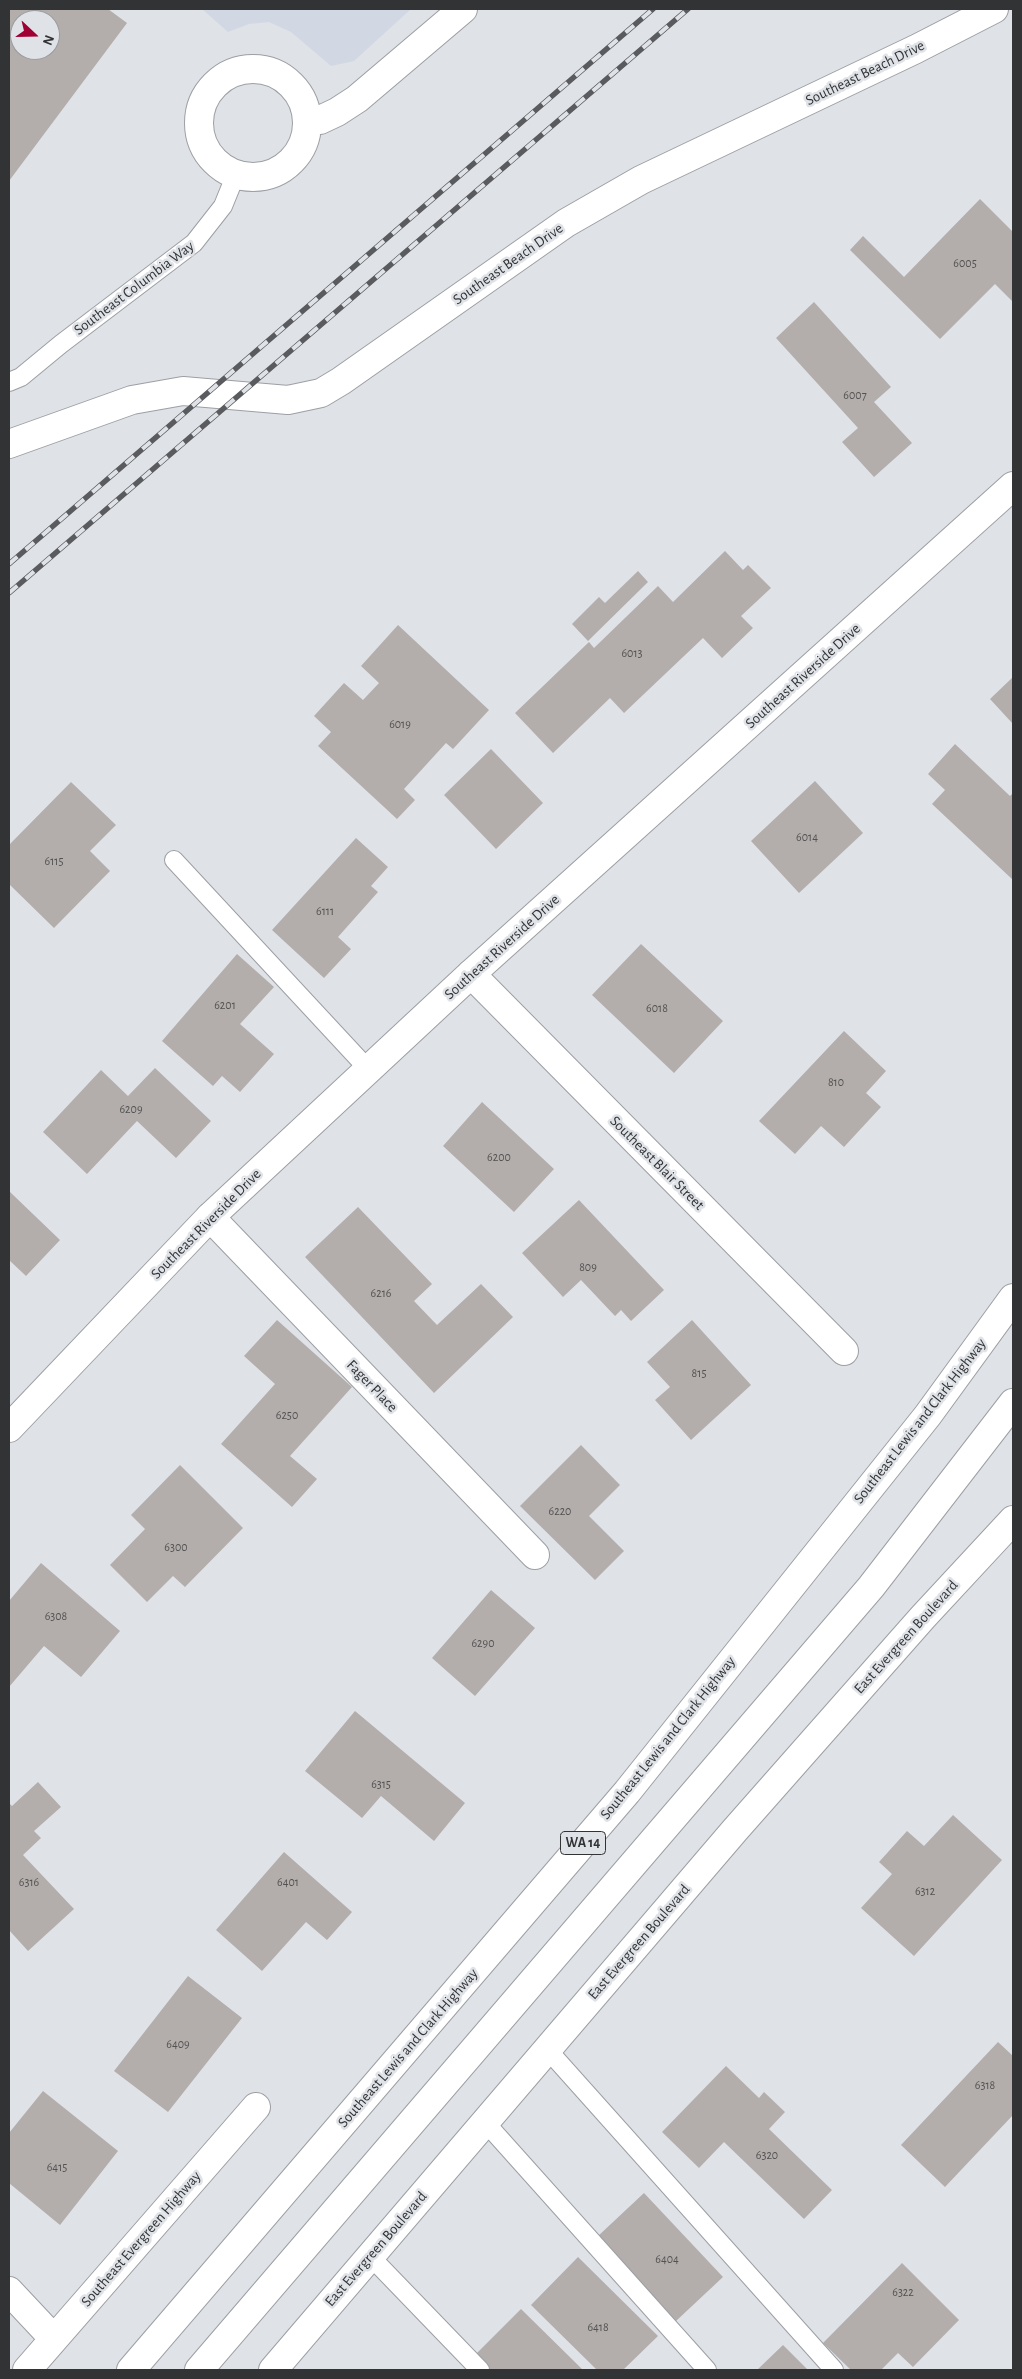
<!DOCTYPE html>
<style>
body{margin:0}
#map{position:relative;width:1022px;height:2379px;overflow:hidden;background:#dfe2e7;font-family:"Alegreya Sans",sans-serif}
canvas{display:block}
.frame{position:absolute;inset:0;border:10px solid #323335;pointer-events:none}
.north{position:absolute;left:10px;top:10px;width:50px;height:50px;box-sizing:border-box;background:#dfe2e7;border:1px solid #9a9ca0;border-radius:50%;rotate:111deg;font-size:14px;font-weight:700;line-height:20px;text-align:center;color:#323335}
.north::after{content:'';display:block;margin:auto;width:18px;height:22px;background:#a10034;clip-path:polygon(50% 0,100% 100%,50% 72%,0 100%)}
</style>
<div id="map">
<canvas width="1022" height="2379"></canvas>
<div class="frame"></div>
<div class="north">N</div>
</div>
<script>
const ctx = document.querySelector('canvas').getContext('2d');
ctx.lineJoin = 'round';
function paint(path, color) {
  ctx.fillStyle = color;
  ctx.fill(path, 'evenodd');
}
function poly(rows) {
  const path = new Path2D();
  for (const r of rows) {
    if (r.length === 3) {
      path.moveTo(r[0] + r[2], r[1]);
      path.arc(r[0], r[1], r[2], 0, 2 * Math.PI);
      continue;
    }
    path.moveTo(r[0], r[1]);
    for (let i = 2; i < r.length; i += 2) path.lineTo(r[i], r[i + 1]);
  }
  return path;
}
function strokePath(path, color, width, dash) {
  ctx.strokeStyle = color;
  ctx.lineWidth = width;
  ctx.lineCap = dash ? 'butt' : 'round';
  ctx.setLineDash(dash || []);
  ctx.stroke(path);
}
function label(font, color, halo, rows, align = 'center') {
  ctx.font = font + ' "Alegreya Sans",sans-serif';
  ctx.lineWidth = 5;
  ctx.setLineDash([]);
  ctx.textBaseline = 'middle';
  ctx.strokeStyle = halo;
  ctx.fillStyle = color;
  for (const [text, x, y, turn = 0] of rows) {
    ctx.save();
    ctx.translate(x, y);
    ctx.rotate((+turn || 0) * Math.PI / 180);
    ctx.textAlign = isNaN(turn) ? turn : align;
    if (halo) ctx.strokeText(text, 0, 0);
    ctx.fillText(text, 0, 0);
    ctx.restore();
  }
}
paint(poly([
 [202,9,411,9,354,61,331,66,291,32,269,22,249,24,228,32]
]), '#d1d8e3');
paint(poly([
 [9,9,108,9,127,23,9,181],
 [20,20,50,20,50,50,20,50],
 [980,199,1013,232,1013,302,995,284,940,339,850,250,863,236,904,277],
 [814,302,891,387,874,402,912,443,874,477,842,442,858,428,776,338],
 [725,551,743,570,748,565,771,588,741,616,753,628,722,658,703,638,624,713,610,698,553,753,515,713,589,642,594,648,658,586,673,602],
 [638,571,648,582,588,641,572,624,599,597,605,603],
 [398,625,489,710,453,749,446,743,404,789,415,800,397,819,318,746,331,732,314,716,344,683,363,700,379,683,361,666],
 [1013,677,1013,724,990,699],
 [955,744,1010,796,1013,793,1013,880,932,804,945,790,928,774],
 [491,749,543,803,496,849,444,795],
 [815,781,863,833,799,893,751,841],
 [71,782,116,825,90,851,110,871,54,928,9,884,9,845],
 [356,838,388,867,371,886,378,892,338,937,351,949,324,978,272,930],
 [641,944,723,1021,674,1073,592,995],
 [237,954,274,987,240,1024,274,1054,240,1092,222,1076,213,1086,162,1041],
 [844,1031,886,1071,866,1093,881,1107,844,1147,821,1126,795,1154,759,1121],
 [155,1068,211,1121,176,1158,137,1121,87,1174,43,1132,101,1070,128,1096],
 [482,1102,554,1169,514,1212,443,1146],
 [9,1191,60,1240,26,1276,9,1260],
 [579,1200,664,1290,631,1321,621,1310,615,1316,581,1280,563,1297,522,1253],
 [358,1207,432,1284,414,1301,437,1325,481,1284,513,1317,434,1393,305,1257],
 [277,1320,352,1387,290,1456,317,1479,292,1507,221,1444,275,1384,244,1356],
 [692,1320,751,1385,691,1440,655,1400,670,1387,647,1362],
 [581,1445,620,1485,589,1516,624,1551,595,1580,520,1506],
 [180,1465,243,1528,185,1587,173,1576,147,1602,110,1565,145,1529,131,1515],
 [41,1563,120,1631,81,1677,44,1646,9,1687,9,1601],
 [491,1590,535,1628,475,1696,432,1658],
 [355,1711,465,1803,434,1841,381,1796,362,1818,305,1771],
 [38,1782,61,1807,34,1831,41,1838,23,1855,74,1909,28,1951,9,1930,9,1803,12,1806],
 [953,1815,1002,1860,914,1956,861,1908,892,1874,879,1862,907,1831,924,1846],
 [284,1852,352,1912,327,1940,306,1922,262,1971,216,1930],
 [188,1976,242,2018,168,2112,114,2071],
 [998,2042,1013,2056,1013,2115,945,2187,901,2145],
 [726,2066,759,2098,764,2092,785,2112,769,2129,832,2190,804,2219,724,2142,699,2168,662,2132],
 [43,2091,118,2151,60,2225,9,2183,9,2133],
 [644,2193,723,2277,676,2321,597,2237],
 [578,2257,658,2336,623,2370,597,2370,531,2305],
 [902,2263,959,2320,913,2367,898,2353,881,2370,851,2370,823,2343],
 [521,2309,583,2370,488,2370,474,2356],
 [783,2345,808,2370,757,2370]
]), '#b3aeab');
const service = poly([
 [9,382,21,377,61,344,194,243,223,206,236,174],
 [174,860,368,1069],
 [547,2049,834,2370],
 [485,2122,707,2370],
 [370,2256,480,2370]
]);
const minor = poly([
 [9,444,132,400,183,391,288,400,321,393,341,381,566,223,641,180,916,49,994,9],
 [471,974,844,1351],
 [210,1217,535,1555],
 [9,2291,54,2339],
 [27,2370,256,2107]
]);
const tertiary = poly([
 [253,123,54],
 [307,122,320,120,337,112,357,99,463,9],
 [9,1428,210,1217,471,974,1013,486],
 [273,2370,735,1830,923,1617,1013,1520]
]);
const motorway = poly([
 [131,2370,627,1792,928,1415,1013,1298],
 [199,2370,871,1587,1013,1403]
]);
strokePath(service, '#9c9fa3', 20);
strokePath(minor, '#9c9fa3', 30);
strokePath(tertiary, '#9c9fa3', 30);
strokePath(motorway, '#9c9fa3', 30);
strokePath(service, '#fff', 18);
strokePath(minor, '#fff', 28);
strokePath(tertiary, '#fff', 28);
strokePath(motorway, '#fff', 28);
const rail = poly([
 [9,564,653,9],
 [9,593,688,9]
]);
strokePath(rail, '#5a5b5e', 5.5);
strokePath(rail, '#dfe2e7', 4, [11]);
label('12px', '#525252', null, [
 ["6005",965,263],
 ["6007",855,395],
 ["6013",632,653],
 ["6019",400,724],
 ["6014",807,837],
 ["6115",54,861],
 ["6111",325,911],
 ["6201",225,1005],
 ["6018",657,1008],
 ["810",836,1082],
 ["6209",131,1109],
 ["6200",499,1157],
 ["809",588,1267],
 ["6216",381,1293],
 ["815",699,1373],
 ["6250",287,1415],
 ["6220",560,1511],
 ["6300",176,1547],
 ["6308",56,1616],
 ["6290",483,1643],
 ["6315",381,1784],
 ["6316",29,1882],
 ["6401",288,1882],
 ["6312",925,1891],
 ["6409",178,2044],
 ["6318",985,2085],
 ["6320",767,2155],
 ["6415",57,2167],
 ["6404",667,2259],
 ["6322",903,2292],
 ["6418",598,2327]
]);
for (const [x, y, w] of [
 [583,1843,45]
]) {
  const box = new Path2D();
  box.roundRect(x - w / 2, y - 11.5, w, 23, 4);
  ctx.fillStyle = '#dfe2e7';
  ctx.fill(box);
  strokePath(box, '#323335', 1);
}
label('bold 14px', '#323335', null, [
 ["WA 14",583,1843]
]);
label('15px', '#323335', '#dfe2e7', [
 ["Southeast Beach Drive",865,73,-26],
 ["Southeast Beach Drive",508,264,-35],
 ["Southeast Columbia Way",134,288,-37],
 ["Southeast Riverside Drive",803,676,-42],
 ["Southeast Riverside Drive",502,947,-42],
 ["Southeast Blair Street",657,1163,45],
 ["Southeast Riverside Drive",206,1224,-45],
 ["Fager Place",372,1386,46],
 ["Southeast Lewis and Clark Highway",920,1421,-52],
 ["East Evergreen Boulevard",906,1637,-48],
 ["Southeast Lewis and Clark Highway",668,1738,-51],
 ["East Evergreen Boulevard",639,1942,-49],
 ["Southeast Lewis and Clark Highway",408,2048,-49],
 ["Southeast Evergreen Highway",141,2239,-49],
 ["East Evergreen Boulevard",376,2249,-49]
]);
</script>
